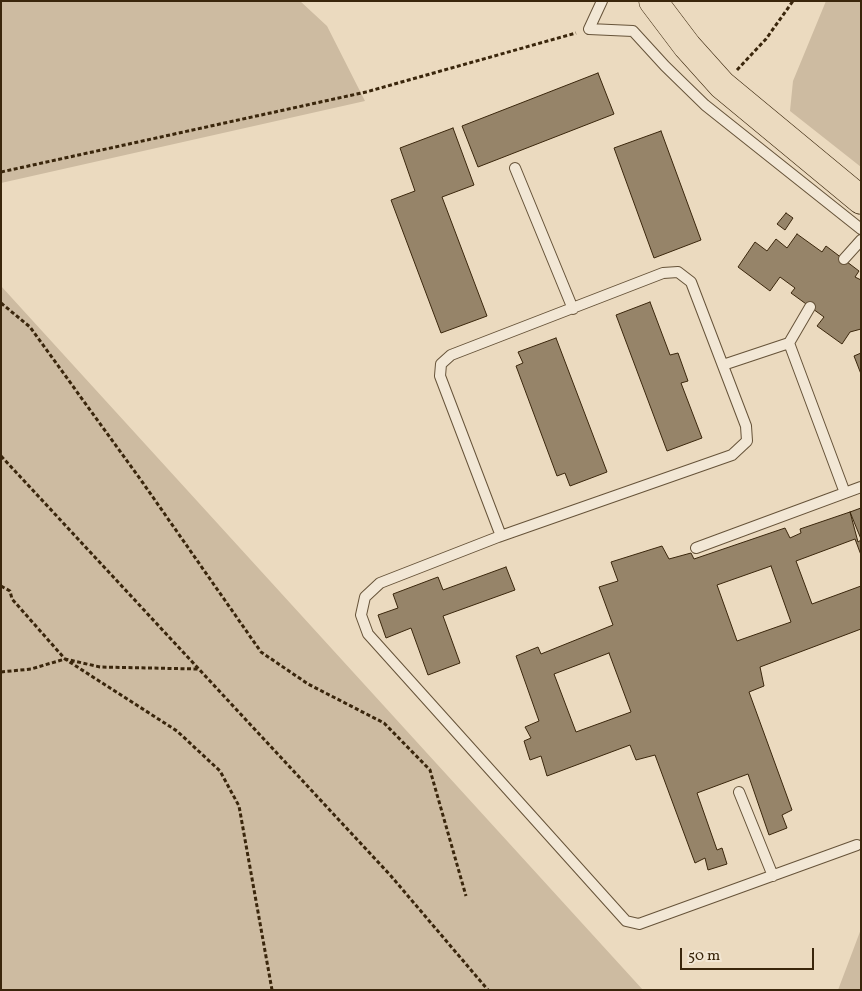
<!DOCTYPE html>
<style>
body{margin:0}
#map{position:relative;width:862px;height:991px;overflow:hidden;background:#ebdabf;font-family:Vollkorn,serif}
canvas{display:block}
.frame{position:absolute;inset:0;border:2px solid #3a260c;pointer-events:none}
.scale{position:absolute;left:680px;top:948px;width:134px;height:22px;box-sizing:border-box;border:2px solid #3a260c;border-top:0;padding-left:6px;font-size:15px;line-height:18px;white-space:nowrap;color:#3a260c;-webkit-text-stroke:4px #f2e7d5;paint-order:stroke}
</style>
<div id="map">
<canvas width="862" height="991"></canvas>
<div class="frame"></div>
<div class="scale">50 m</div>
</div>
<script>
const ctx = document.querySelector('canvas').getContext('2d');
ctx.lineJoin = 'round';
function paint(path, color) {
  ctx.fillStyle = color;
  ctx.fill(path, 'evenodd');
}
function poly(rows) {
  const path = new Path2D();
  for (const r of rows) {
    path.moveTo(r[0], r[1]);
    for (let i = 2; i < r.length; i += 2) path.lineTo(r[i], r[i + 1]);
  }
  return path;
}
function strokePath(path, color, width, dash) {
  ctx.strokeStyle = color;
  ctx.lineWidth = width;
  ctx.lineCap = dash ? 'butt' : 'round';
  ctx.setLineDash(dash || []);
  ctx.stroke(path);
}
paint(poly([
 [1,1,300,1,327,26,365,101,1,183],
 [826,1,861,1,861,167,790,111,793,81],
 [1,286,643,990,1,990],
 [861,929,861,990,838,990,852,953]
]), '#cdbba1');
const building = poly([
 [598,73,614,114,478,167,462,126,598,73],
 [453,128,474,185,442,197,487,316,441,333,391,200,415,191,400,148,453,128],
 [661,131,701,240,654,258,614,148,661,131],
 [786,213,793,218,785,230,777,224,786,213],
 [797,234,822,252,826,246,859,271,855,277,861,280,861,329,850,332,842,344,817,326,824,317,791,293,795,288,780,277,770,291,738,267,755,242,767,251,776,239,787,248,797,234],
 [650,302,670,355,678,353,688,381,681,383,702,438,667,451,616,315,650,302],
 [556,338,607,472,570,486,565,473,557,476,516,366,523,363,518,352,556,338],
 [861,353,861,374,854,356,861,353],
 [861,508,861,539,850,512,861,508],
 [850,512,858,542,861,540,861,555,855,539,796,561,812,604,861,586,861,629,760,667,764,686,749,692,792,810,782,815,787,828,769,835,748,774,697,793,717,850,722,848,727,864,708,870,705,858,695,863,655,755,636,760,630,745,547,776,541,756,530,760,524,741,531,738,525,727,539,721,516,656,538,647,541,654,613,625,599,587,618,581,611,562,662,546,669,559,691,553,694,559,785,528,790,538,801,533,800,529,850,512],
 [771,566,791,622,737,641,717,585,771,566],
 [609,653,631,712,576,732,554,674,609,653],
 [506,567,515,590,443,616,460,663,428,675,411,628,386,638,378,615,398,608,393,594,438,577,443,590,506,567]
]);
paint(building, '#968469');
strokePath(building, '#3a260c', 1);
const lane = poly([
 [602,1,589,29,633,31,665,66,705,105,861,229],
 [515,168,573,309],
 [844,259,861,240],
 [789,343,845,493],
 [723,365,789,343,810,307],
 [501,536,440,376,441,364,451,355,663,273,678,272,691,282,746,426,747,441,732,455,498,537,380,583,365,597,361,615,368,634,626,921,639,924,857,845],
 [696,548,861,487],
 [739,792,773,876]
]);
const primary = poly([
 [653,1,687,46,722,85,861,200]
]);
strokePath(lane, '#665339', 12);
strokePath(primary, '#3a260c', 29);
strokePath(poly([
 [737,70,766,39,793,1],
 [1,172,366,92,576,33],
 [1,303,30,327,143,483,261,652,308,684,384,723,430,770,466,896],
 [1,456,391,876,488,990],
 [1,586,10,591,12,599,65,659,177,731,220,771,239,806,272,990],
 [1,672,31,669,65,659,100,667,198,669]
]), '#3a260c', 3, [4, 2.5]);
strokePath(lane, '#f2e7d5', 10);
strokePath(primary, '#ebdabf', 28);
</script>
